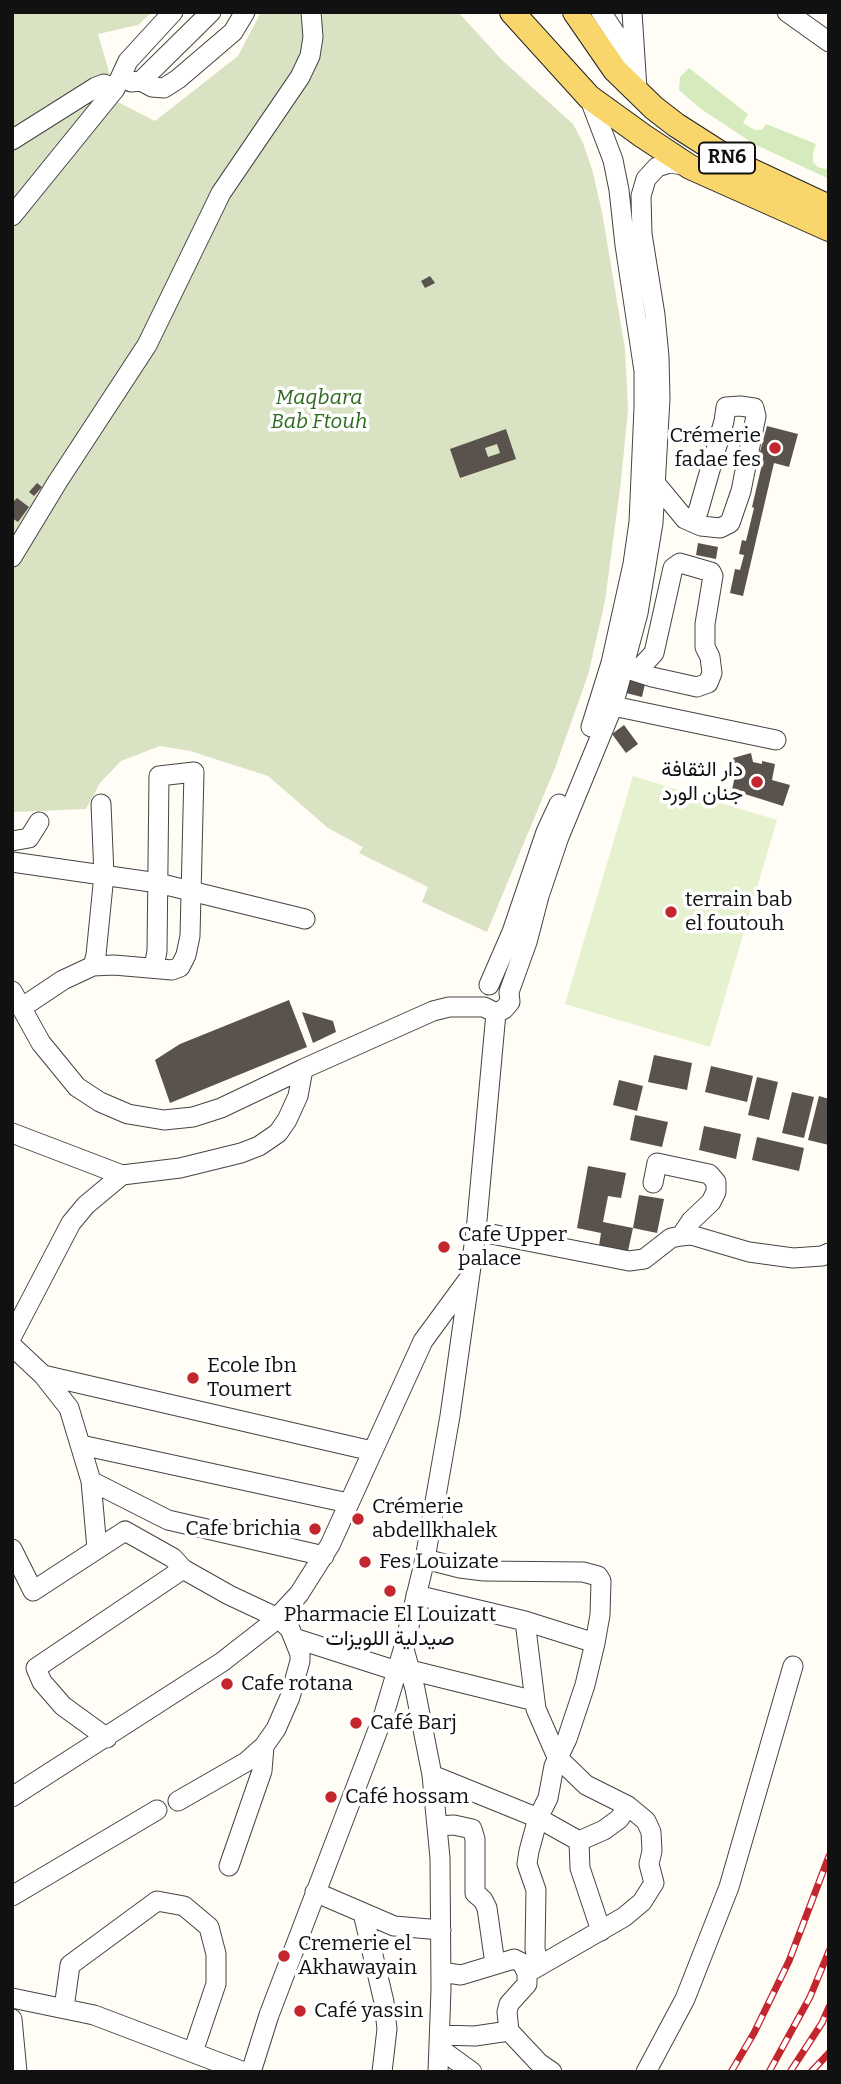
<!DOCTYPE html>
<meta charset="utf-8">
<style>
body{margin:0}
#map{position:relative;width:841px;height:2084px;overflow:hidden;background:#fffdf5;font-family:Bitter,serif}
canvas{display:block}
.frame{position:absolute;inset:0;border:14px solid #111;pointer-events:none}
</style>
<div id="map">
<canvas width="841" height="2084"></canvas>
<div class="frame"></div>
</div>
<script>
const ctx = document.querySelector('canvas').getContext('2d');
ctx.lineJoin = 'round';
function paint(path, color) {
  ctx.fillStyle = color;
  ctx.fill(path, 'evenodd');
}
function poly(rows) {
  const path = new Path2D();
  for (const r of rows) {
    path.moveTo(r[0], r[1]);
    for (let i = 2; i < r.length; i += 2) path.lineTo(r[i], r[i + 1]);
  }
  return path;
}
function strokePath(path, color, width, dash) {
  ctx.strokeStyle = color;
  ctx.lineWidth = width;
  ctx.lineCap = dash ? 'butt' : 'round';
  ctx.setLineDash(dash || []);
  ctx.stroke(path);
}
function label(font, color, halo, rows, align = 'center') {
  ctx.font = font + ' Bitter,Vazirmatn,serif';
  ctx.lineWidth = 7;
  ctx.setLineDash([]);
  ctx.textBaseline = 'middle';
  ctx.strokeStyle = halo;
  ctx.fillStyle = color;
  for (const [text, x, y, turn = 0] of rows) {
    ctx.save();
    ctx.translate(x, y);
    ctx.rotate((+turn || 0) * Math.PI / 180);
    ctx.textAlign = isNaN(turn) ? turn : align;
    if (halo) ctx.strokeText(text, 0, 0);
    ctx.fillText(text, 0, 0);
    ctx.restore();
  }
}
paint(poly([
 [689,68,748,114,743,123,755,130,762,130,766,124,816,144,813,153,813,162,818,167,825,169,829,167,829,179,754,144,701,109,679,90,680,77]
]), '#d5ebbd');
paint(poly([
 [12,12,152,12,138,25,98,34,110,75,101,90,114,100,155,121,238,56,261,12,458,12,502,60,573,124,583,143,592,169,602,212,625,349,628,410,621,481,605,601,588,675,555,768,487,932,422,902,428,887,359,853,363,847,328,828,268,776,190,751,160,746,121,761,100,783,86,809,12,812]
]), '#d9e3c4');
paint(poly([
 [633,776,777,820,710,1047,565,1004]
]), '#e6f2cf');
paint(poly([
 [430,276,435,283,425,288,421,281],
 [767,426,798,434,789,467,774,463,743,596,730,593,735,569,740,570,744,555,739,554,742,540,746,541,754,508,752,507,763,460,758,459],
 [506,429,516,459,460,478,450,449],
 [497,444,500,453,488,457,485,448],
 [37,483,42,487,34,496,29,492],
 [17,498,29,507,18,522,12,518,12,503],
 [698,543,718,547,716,559,696,555],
 [629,680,645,684,642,697,626,693],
 [624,725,638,744,626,753,612,734],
 [751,753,753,762,762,764,762,761,775,764,772,780,790,785,783,806,732,790,736,771,733,758],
 [289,1000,307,1047,170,1103,155,1060,180,1044],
 [302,1012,333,1021,336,1032,313,1043],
 [654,1055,692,1063,687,1090,648,1082],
 [711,1066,753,1076,747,1102,705,1092],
 [757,1077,778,1082,769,1120,748,1115],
 [619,1080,643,1086,637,1111,613,1105],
 [792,1092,814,1097,804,1138,782,1133],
 [819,1096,829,1099,829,1145,808,1140],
 [635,1115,668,1122,662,1147,630,1140],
 [704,1126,741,1134,736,1159,699,1150],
 [757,1137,804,1148,799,1171,752,1160],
 [588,1166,626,1173,621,1198,608,1196,603,1222,633,1228,628,1251,599,1246,601,1233,577,1228],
 [639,1195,664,1199,657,1233,633,1228]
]), '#5a524d');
const minor = poly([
 [601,12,635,63],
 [632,12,637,89],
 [787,12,829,42],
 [141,81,152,87,164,88,178,79,233,32,245,12],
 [131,82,141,81,211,12],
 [589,97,613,160,619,190,625,245,644,371,644,408,639,522,633,564,611,663,591,727],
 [12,140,96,87,104,84,115,89],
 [12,216,115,89,128,61,173,12],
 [656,484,685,519,701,526,720,528,730,523,741,491,756,416,754,408,740,406,726,407,724,421,698,512,690,521],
 [12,557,58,481,147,345,221,193,300,77,310,56,313,37,311,12],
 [612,664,652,677,697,687,708,683,712,673,710,657,705,647,705,624,713,576,711,572,680,563,673,568,654,653,637,671],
 [613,706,776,740],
 [12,841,29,838,39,822],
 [12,862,158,883,305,919],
 [93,966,96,955,104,875,101,804],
 [489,985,512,932,546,832,559,804],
 [12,991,41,1043,77,1087,100,1102,128,1114,164,1120,193,1117,221,1108,303,1069,433,1011,449,1007,484,1007,496,1013,504,1009,510,1002,509,992,527,942,539,896,559,837,613,706,638,613,653,523,660,399,659,357,655,315,642,234,641,196,646,179,657,167,670,163,689,166],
 [21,1008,63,980,93,966,114,965,172,970,180,967,186,955,190,936,194,772,159,776,157,951,154,967],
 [12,1133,122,1175],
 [653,1183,657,1163,709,1174,716,1182,716,1192,711,1202,691,1221,681,1236],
 [476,1231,629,1261,644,1259,671,1238,681,1236,691,1235,749,1252,793,1258,822,1256,829,1253],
 [12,1336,71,1223,86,1205,122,1175,180,1168,241,1153,259,1146,278,1133,287,1120,298,1096,303,1069],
 [12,1346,43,1375,69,1408,91,1481,97,1549],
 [43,1375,372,1451],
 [81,1445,348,1503],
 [91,1481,168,1520,324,1556],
 [12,1549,33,1591,125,1531,173,1558,183,1569],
 [425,1559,460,1568,484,1571,583,1572,598,1576,601,1581,600,1615,595,1643],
 [416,1595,525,1621,595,1643,585,1685,567,1739,554,1766,548,1798,538,1818,529,1851,527,1864,536,1890,535,1949,539,1966],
 [525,1621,536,1709,557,1757,586,1785,628,1806,646,1821,651,1832,652,1851,649,1864,654,1883,642,1902,624,1917,527,1973],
 [294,1638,397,1671],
 [404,1649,415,1689,432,1775,440,1858,441,1989,438,2072],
 [410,1670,535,1701],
 [107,1738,63,1706,42,1682,36,1668,183,1569,229,1595,278,1618,290,1629,300,1654,300,1661,290,1697,276,1729,264,1746,246,1762,178,1801],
 [432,1775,538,1818,579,1841,580,1868,601,1931],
 [12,1797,222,1662,272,1623,299,1594,330,1545,423,1341,467,1281],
 [437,1826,454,1825,472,1829,475,1839,475,1893,483,1900,487,1908,495,1964],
 [579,1841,604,1830,619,1819,628,1806],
 [229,1866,262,1771,264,1746],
 [315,1892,394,1926,441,1930],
 [12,1896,157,1810],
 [363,1913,384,2002,387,2029,382,2072],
 [441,1972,461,1975,514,1959,522,1963,527,1973,527,1984,509,2004,507,2012,509,2031],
 [12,1998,94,2015,244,2072],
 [64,2008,70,1965,157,1901,184,1906,209,1927,216,1954,216,1984,193,2052],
 [12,2019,17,2072],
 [440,2035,475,2036,509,2031,539,2063,552,2072],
 [439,2048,472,2072],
 [251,2072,269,2015,384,1714,404,1647,425,1559,450,1416,476,1231,496,1013],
 [646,2072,685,1999,729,1887,793,1666]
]);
const major = poly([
 [512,12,589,97,643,136,690,167,829,229],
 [575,12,615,70,654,108,676,125,737,164,829,207]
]);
strokePath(minor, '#444', 21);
strokePath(major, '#222', 26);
strokePath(minor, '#fff', 19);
strokePath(major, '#f9d66b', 24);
const rail = poly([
 [731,2072,754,2033,789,1961,829,1856],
 [769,2072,810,1997,829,1951],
 [790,2072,822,2023,829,2007],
 [811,2072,829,2053]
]);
strokePath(rail, '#c4262e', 7);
strokePath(rail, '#fff', 4.5, [13]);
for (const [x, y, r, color] of [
 [775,448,7,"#c4262e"],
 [757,782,7,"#c4262e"],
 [671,912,7,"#c4262e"],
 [444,1247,7,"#c4262e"],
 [193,1378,7,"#c4262e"],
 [358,1519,7,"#c4262e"],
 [315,1529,7,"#c4262e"],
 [365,1562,7,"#c4262e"],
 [390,1591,7,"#c4262e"],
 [227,1684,7,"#c4262e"],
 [356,1723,7,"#c4262e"],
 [331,1797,7,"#c4262e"],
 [284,1956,7,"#c4262e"],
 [300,2011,7,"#c4262e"]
]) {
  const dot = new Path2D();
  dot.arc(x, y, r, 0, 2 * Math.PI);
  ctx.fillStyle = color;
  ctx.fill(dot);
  strokePath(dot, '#fff', 2.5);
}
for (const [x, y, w] of [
 [727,158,56]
]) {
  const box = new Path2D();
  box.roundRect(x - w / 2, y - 15.5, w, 31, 5);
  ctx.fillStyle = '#fff';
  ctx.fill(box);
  strokePath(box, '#111', 2);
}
label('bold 19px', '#111', null, [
 ["RN6",727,158]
]);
label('italic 21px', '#2f6b1f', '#fff', [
 ["Maqbara",319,398],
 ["Bab Ftouh",319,422]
]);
label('21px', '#111', '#fff', [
 ["Crémerie",761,436,"right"],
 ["fadae fes",761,460,"right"],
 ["دار الثقافة",743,770,"right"],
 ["جنان الورد",743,794,"right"],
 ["terrain bab",685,900],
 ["el foutouh",685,924],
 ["Cafe Upper",458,1235],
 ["palace",458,1259],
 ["Ecole Ibn",207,1366],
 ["Toumert",207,1390],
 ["Crémerie",372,1507],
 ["abdellkhalek",372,1531],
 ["Cafe brichia",301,1529,"right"],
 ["Fes Louizate",379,1562],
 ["Pharmacie El Louizatt",390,1615,"center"],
 ["صيدلية اللويزات",390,1639,"center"],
 ["Cafe rotana",241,1684],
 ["Café Barj",370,1723],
 ["Café hossam",345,1797],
 ["Cremerie el",298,1944],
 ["Akhawayain",298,1968],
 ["Café yassin",314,2011]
], 'left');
</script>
